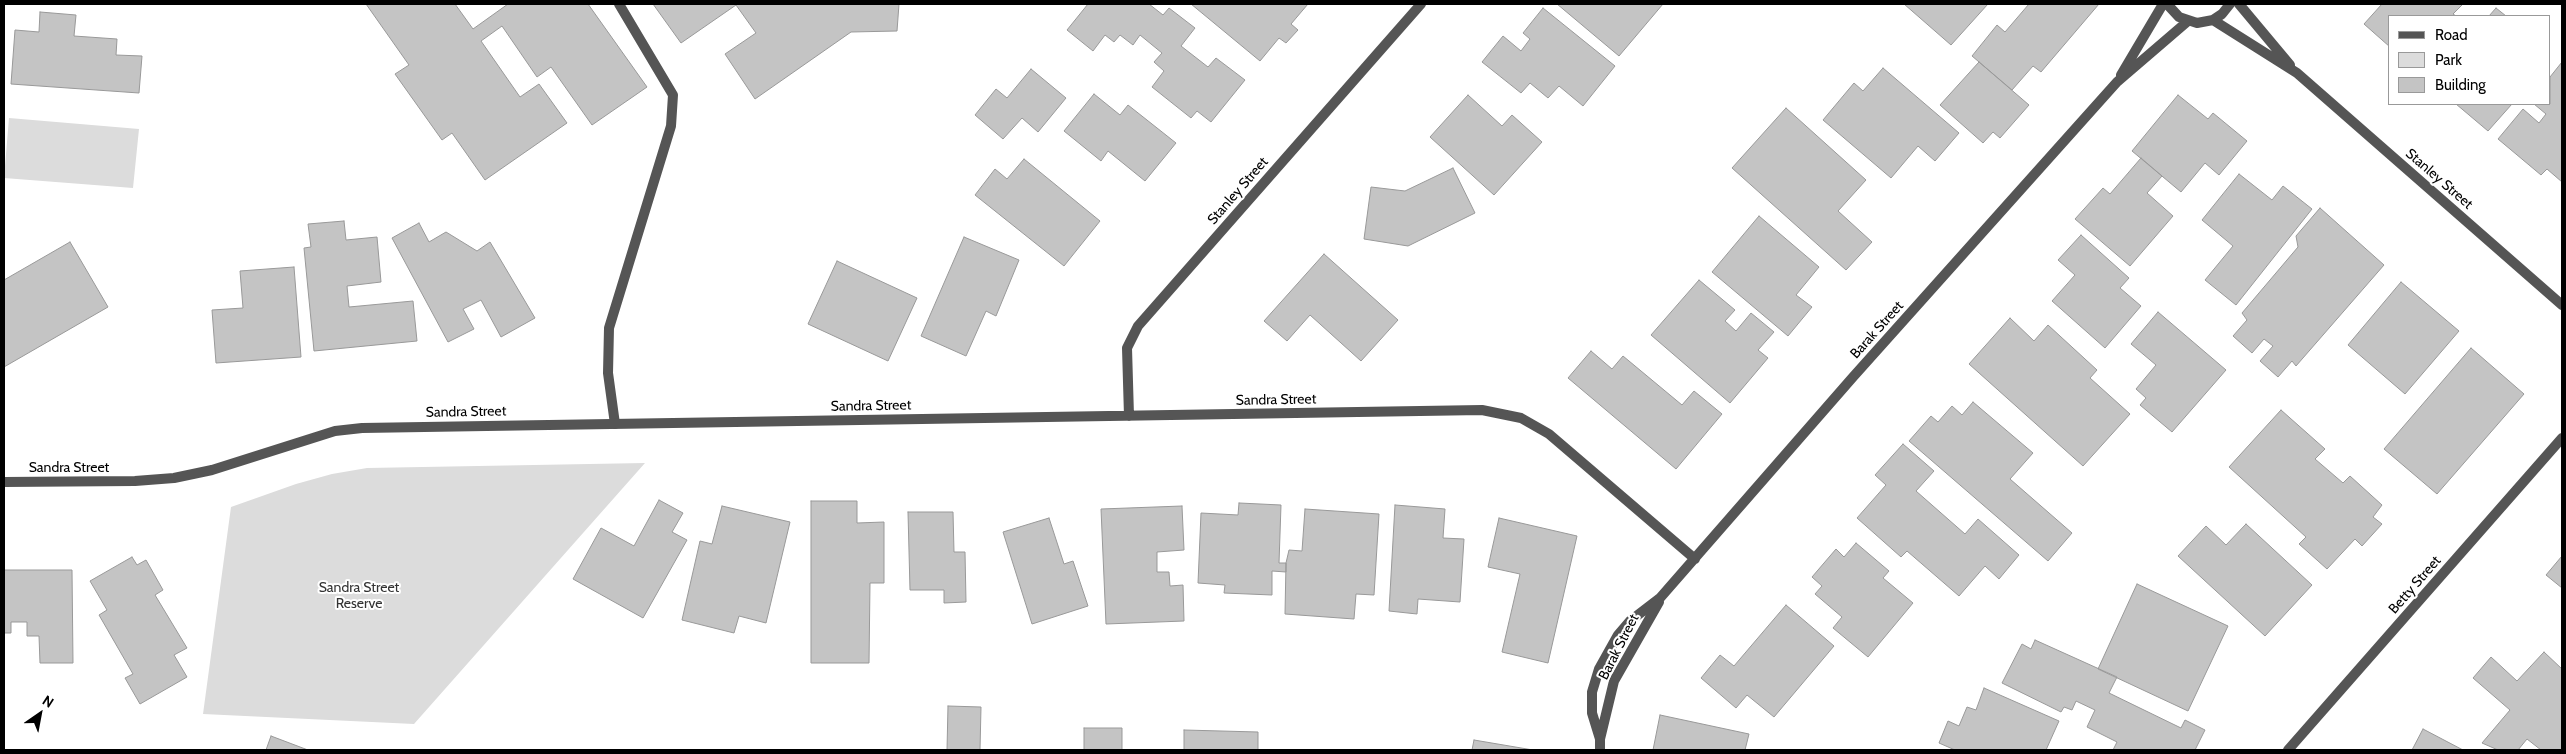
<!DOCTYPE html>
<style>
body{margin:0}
#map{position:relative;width:2566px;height:754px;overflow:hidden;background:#fff;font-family:Cabin,sans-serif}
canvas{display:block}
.frame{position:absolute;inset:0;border:5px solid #000;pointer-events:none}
.legend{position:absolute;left:2388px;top:15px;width:162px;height:90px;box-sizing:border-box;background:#fff;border:1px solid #999;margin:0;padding:6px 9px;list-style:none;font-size:15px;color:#000}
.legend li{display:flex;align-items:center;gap:10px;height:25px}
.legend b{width:25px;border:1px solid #999}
.north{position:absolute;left:15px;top:689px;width:50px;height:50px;-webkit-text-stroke:4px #fff;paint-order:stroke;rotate:33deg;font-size:14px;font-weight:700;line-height:20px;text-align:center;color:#000}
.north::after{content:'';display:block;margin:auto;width:18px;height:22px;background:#000;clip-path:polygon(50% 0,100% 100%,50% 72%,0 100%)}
</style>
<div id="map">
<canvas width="2566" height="754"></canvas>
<div class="frame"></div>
<ul class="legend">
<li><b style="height:6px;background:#555"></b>Road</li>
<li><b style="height:14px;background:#dcdcdc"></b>Park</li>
<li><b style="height:14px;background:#c4c4c4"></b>Building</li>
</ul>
<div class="north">N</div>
</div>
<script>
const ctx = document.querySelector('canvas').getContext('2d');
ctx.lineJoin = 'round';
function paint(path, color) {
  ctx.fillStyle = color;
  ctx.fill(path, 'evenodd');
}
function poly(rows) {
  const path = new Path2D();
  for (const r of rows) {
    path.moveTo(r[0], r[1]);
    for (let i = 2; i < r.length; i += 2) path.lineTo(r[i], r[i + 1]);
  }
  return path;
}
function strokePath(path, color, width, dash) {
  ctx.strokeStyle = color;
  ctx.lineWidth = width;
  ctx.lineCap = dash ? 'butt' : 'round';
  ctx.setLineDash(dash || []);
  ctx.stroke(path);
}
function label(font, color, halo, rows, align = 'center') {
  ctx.font = font + ' Cabin,sans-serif';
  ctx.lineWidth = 4;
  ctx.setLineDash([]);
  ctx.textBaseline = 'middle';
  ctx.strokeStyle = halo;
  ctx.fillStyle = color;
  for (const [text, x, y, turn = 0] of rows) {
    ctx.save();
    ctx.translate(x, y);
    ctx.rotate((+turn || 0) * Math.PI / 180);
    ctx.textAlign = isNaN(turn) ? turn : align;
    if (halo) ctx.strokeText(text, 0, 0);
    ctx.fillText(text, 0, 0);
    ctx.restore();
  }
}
paint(poly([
 [9,118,139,129,133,188,4,178],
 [645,463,414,724,203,714,231,507,296,484,332,474,367,468]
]), '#dcdcdc');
const building = poly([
 [366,4,455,4,473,29,508,4,588,4,647,87,592,125,551,67,537,77,502,26,481,41,520,97,539,84,567,123,485,180,452,133,442,140,395,74,409,65,366,4],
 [653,4,899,4,897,31,851,32,755,99,725,54,756,33,736,5,681,43,653,4],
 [1088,4,1149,4,1163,15,1169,8,1195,28,1181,46,1208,67,1216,58,1245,80,1211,122,1197,111,1191,118,1152,87,1164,71,1154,62,1162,53,1140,35,1133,45,1120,35,1114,42,1105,35,1093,51,1067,30,1088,4],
 [1191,4,1308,4,1291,24,1298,30,1286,43,1279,38,1260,61,1191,4],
 [1557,4,1663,4,1619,56,1557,4],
 [1904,4,1988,4,1951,45,1904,4],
 [2029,4,2099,4,2041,72,2033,66,2012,90,1972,56,1997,25,2005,32,2029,4],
 [2382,4,2463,4,2453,14,2456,16,2390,16,2390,47,2364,24,2382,4],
 [1543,8,1615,66,1583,106,1559,86,1548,98,1530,83,1521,93,1482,62,1503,36,1521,51,1530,39,1523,33,1543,8],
 [2496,8,2506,16,2489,16,2496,8],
 [40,12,76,15,74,36,117,39,116,55,142,56,139,93,11,84,15,30,39,32,40,12],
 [1979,62,2029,105,2000,138,1993,132,1983,143,1940,105,1979,62],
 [2562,62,2562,182,2547,169,2541,175,2498,139,2523,109,2539,123,2546,114,2534,104,2550,104,2550,77,2562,62],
 [1883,68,1959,133,1935,161,1918,146,1891,178,1823,120,1854,83,1863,91,1883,68],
 [1031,69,1066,98,1038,132,1022,118,1003,139,975,115,996,89,1007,98,1031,69],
 [1094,94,1120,115,1128,105,1176,143,1145,181,1108,151,1101,161,1064,131,1094,94],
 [1468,95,1502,126,1512,115,1542,142,1494,195,1430,137,1468,95],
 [2178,95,2208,119,2213,113,2247,141,2219,175,2205,163,2181,192,2132,151,2178,95],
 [2456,104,2512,104,2488,131,2456,104],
 [1786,108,1866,180,1838,211,1872,242,1846,270,1732,168,1786,108],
 [2141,158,2162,176,2147,193,2173,216,2130,266,2075,219,2103,188,2110,194,2141,158],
 [1024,159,1100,221,1064,266,975,195,995,169,1007,179,1024,159],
 [1453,168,1475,213,1408,246,1364,239,1371,187,1405,191,1453,168],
 [2239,174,2272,200,2283,186,2312,209,2236,305,2205,280,2233,246,2202,220,2239,174],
 [2320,208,2384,265,2296,366,2292,361,2278,377,2260,361,2273,346,2264,339,2252,353,2233,336,2247,320,2242,313,2298,247,2296,236,2320,208],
 [1759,216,1819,267,1796,295,1812,307,1788,336,1712,272,1759,216],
 [344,221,346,240,377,237,381,282,347,286,349,307,413,301,417,341,314,351,304,248,311,247,308,224,344,221],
 [419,223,429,242,446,232,477,251,490,242,535,318,501,337,481,300,463,309,474,329,448,342,392,238,419,223],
 [2081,235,2129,278,2120,288,2141,306,2105,348,2052,301,2075,275,2058,260,2081,235],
 [964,237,1019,260,996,316,986,311,966,356,921,336,964,237],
 [70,242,108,307,4,367,4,280,70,242],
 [1324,254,1398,320,1361,361,1310,315,1287,341,1264,321,1324,254],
 [837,261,917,298,888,361,808,324,837,261],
 [294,267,301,357,216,363,212,310,243,308,240,271,294,267],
 [1699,280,1735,310,1725,321,1736,331,1751,313,1774,332,1758,350,1768,358,1730,403,1651,335,1699,280],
 [2401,282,2459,331,2405,394,2348,345,2401,282],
 [2158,312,2226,370,2172,432,2140,405,2146,398,2136,389,2156,365,2131,344,2158,312],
 [2010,318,2034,341,2048,325,2097,370,2090,378,2130,414,2083,466,1969,364,2010,318],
 [2471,348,2524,394,2437,494,2384,449,2471,348],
 [1591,351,1612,369,1623,356,1682,405,1694,391,1722,414,1676,469,1568,378,1591,351],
 [1973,402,2033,453,2010,479,2072,533,2048,561,1909,441,1931,416,1938,422,1952,406,1962,415,1973,402],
 [2281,410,2325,449,2315,459,2343,483,2350,476,2382,505,2373,517,2382,524,2362,546,2355,539,2327,569,2299,544,2306,537,2229,467,2281,410],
 [1903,444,1934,471,1916,491,1965,534,1978,519,2019,555,1999,579,1985,566,1959,596,1907,551,1901,557,1857,518,1886,485,1875,475,1903,444],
 [659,500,683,513,672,532,687,540,643,618,573,579,601,528,634,546,659,500],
 [811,501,857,501,857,523,884,522,884,583,870,583,869,663,811,663,811,501],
 [1239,503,1281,505,1279,563,1286,563,1286,572,1272,571,1272,595,1224,593,1225,585,1198,583,1201,513,1238,515,1239,503],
 [1395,505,1445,509,1443,538,1464,539,1460,602,1418,599,1417,614,1389,611,1395,505],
 [722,506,790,522,766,623,739,616,734,633,682,620,700,541,712,544,722,506],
 [1182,506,1184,550,1157,552,1157,572,1169,572,1170,586,1183,585,1184,621,1106,624,1101,509,1182,506],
 [1305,509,1379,514,1374,595,1356,594,1354,619,1285,614,1286,563,1289,550,1302,551,1305,509],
 [908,512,953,512,954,552,965,552,966,602,944,603,944,590,910,590,908,512],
 [1049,518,1064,564,1073,561,1088,606,1032,624,1003,532,1049,518],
 [1499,518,1577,536,1548,663,1502,652,1520,574,1488,567,1499,518],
 [2246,524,2312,585,2265,636,2178,556,2206,526,2226,545,2246,524],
 [1856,543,1889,571,1883,578,1913,603,1868,657,1833,628,1842,617,1815,594,1822,586,1812,577,1836,549,1844,557,1856,543],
 [2562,556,2562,588,2546,575,2562,556],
 [132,557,137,565,146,560,163,590,155,595,187,648,174,655,187,677,140,704,125,678,133,674,99,615,107,610,90,581,132,557],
 [4,570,72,570,73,663,40,663,39,636,27,636,27,622,11,622,11,633,4,633,4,570],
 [2137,584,2228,626,2188,711,2098,669,2137,584],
 [1786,605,1834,646,1774,717,1747,695,1736,708,1701,678,1720,655,1734,666,1786,605],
 [2035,640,2117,677,2109,693,2181,728,2185,720,2205,730,2195,750,2113,750,2117,742,2087,727,2095,710,2076,701,2072,710,2064,707,2061,712,2002,683,2022,644,2031,649,2035,640],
 [2544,652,2562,669,2562,750,2541,750,2527,739,2518,750,2498,750,2482,743,2510,710,2473,678,2491,657,2517,681,2544,652],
 [1984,688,2059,721,2046,750,1955,750,1939,743,1948,721,1959,726,1967,707,1976,710,1984,688],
 [948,706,981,707,980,750,947,750,948,706],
 [1660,715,1749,734,1745,750,1653,750,1660,715],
 [1084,728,1122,728,1122,750,1084,750,1084,728],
 [2423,729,2463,750,2412,750,2423,729],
 [1184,730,1258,732,1258,750,1184,750,1184,730],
 [271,736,308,750,266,750,271,736],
 [1474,740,1533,750,1472,750,1474,740]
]);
paint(building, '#c4c4c4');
strokePath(building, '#999', 1);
strokePath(poly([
 [615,424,608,373,609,328,671,126,673,95,619,4]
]), '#555', 10);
strokePath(poly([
 [2167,4,2179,17,2197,23,2213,20,2222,14,2230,4],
 [2239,4,2290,65],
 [2213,20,2297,73,2562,305],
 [2121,75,2163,4],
 [1129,416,1127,348,1138,326,1421,4],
 [4,482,135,481,174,478,212,470,335,431,362,428,1482,410,1521,418,1549,434,1695,559],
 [1600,739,1592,713,1592,692,1599,669,1618,635,1630,621,1660,598,1853,377,2117,82,2188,21],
 [1600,750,1600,739,1614,681,1659,602],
 [2288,750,2562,438]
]), '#555', 10);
label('14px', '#000', '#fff', [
 ["Stanley Street",2439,179,41],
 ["Stanley Street",1238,191,-49],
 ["Barak Street",1877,330,-48],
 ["Sandra Street",1276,400,-1],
 ["Sandra Street",871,406,-1],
 ["Sandra Street",466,412,-1],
 ["Sandra Street",69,468],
 ["Betty Street",2415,585,-49],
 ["Barak Street",1619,647,-63]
]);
label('14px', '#333', '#fff', [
 ["Sandra Street",359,588],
 ["Reserve",359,604]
]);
</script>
